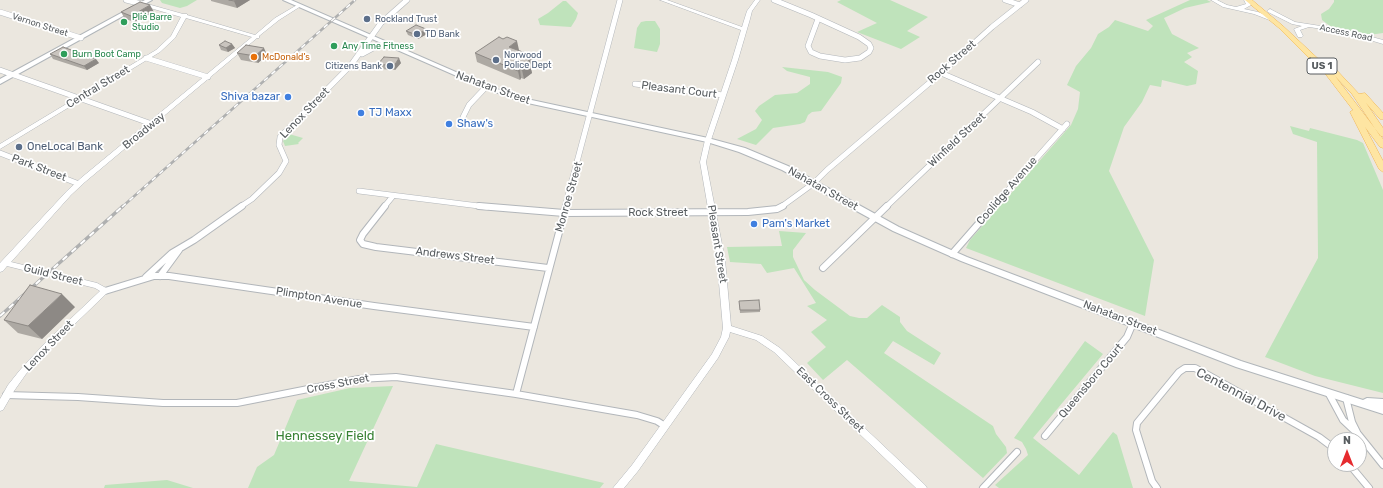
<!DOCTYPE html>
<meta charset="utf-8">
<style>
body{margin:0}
#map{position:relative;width:1383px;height:488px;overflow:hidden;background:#ebe7df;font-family:Rubik,sans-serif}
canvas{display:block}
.north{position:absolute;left:1327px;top:432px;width:40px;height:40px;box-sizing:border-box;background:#fff;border:1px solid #bcbebf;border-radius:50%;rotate:0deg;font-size:11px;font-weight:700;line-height:16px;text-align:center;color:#585d60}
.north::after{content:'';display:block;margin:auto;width:14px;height:18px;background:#e62b2f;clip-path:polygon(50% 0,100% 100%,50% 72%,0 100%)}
</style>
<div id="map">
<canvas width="1383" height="488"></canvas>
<div class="north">N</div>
</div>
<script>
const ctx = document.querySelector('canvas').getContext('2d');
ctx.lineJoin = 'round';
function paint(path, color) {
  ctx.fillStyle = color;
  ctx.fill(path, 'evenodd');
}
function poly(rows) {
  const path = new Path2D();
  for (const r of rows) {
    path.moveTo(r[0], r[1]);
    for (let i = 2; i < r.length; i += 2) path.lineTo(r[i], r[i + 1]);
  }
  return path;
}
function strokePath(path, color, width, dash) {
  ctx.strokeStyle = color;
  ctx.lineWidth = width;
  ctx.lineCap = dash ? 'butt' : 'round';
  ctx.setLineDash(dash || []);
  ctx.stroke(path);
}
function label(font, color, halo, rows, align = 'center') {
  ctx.font = font + ' Rubik,sans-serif';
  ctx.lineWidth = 3.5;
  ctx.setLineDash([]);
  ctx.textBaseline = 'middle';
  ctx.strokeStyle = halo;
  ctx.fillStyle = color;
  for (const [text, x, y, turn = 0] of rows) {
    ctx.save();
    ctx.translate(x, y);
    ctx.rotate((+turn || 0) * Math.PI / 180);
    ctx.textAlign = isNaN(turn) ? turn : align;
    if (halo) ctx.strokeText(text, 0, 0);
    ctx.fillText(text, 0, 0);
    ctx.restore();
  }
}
paint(poly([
 [160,0,197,0,187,6,180,8,162,3],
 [841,0,890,0,928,17,907,31,920,37,901,49,857,32,877,23,837,2],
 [1190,0,1207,0,1211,2,1185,8,1164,18,1172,34,1199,48,1187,53,1192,57,1184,62,1198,71,1196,84,1187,86,1162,80,1161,87,1150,85,1142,102,1124,127,1109,171,1154,260,1145,316,966,248,970,240,1071,125,1078,109,1080,92,1067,85,1076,66,1091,48,1098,34,1109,27,1115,20,1148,31,1153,26,1146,20],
 [1334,0,1383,0,1383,33,1369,35,1330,26,1322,20,1321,14,1329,9,1334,2],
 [563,1,566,1,578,13,576,19,571,27,540,25,538,19,548,13],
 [646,21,655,21,660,29,660,44,657,52,634,48,637,28,641,22],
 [782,67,828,72,842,77,841,83,821,111,812,112,808,115,805,122,800,124,773,128,756,145,737,139,756,129,762,120,755,111,759,106,775,95,797,93,810,84,810,77,787,71],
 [1290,126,1309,131,1310,128,1357,140,1363,143,1383,190,1383,393,1315,376,1265,357,1318,258,1317,142,1293,134],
 [289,134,303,138,298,143,299,144,285,146,283,141],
 [779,231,806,233,793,250,793,257,804,280,815,290,850,316,859,318,867,318,882,305,900,317,900,322,907,331,941,353,934,365,893,341,884,353,993,426,996,434,1006,447,1007,453,983,478,847,360,823,380,807,363,826,347,811,332,827,320,807,306,816,303,794,268,767,273,761,264,730,262,727,247,782,246],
 [1085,341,1103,354,1033,438,1079,475,1113,432,1117,435,1133,488,999,488,995,485,1028,455,1026,449,1022,442,1014,438],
 [393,386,349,481,417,487,436,444,604,483,600,488,248,488,257,467,274,455,297,400,350,388],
 [167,480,193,488,104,488,105,485]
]), '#bfe3bb');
const minorFar1 = poly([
 [126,0,142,4],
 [774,0,811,15,859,37,869,44,871,48,869,52,860,58,845,60,820,56,811,52,808,46,818,19],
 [1005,0,1020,5],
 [0,12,81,38],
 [362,54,375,47,385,44],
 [146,58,208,77],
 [0,70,152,124],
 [941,73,1032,112,1063,129],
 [635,84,723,95],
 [463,117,469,105,486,87],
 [0,153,79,184],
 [359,191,487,207],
 [240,207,252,199,279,173,286,161,279,145,280,137,351,65,381,23,407,0],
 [384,207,393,196],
 [565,207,620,0],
 [781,207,814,183,827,170,941,73,992,27,1026,0],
 [886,207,1038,62],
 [993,207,1067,124]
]);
const minor = poly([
 [385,206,363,234,360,240,363,244,376,247,548,268],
 [479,206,564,213,748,212,777,209,783,206],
 [952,254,994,206],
 [823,268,887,206],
 [160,276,179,250],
 [146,277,172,253,194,240,242,206],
 [105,291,154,276,169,276,374,306,534,327],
 [516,394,566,206],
 [1329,394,1343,420,1359,435,1383,465],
 [6,395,78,397,163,403,237,403,359,379,396,377,516,394,637,415,657,421,665,426],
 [1346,398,1352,422,1357,432],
 [1045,436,1127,337,1133,323],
 [1349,464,1369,488],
 [983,488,1017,452],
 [1157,488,1152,481,1136,430,1137,423,1179,372,1185,368,1195,368,1208,375,1319,437,1335,449]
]);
const tertiary = poly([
 [660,0,667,0,742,27,747,11,755,0,760,0,752,11,750,19,738,60,711,140,706,162,725,260,731,326,762,336,780,348,925,485,927,488,916,488,774,352,756,340,730,332,729,337,718,358,638,471,624,488,613,488,632,465,712,354,721,337,723,328,717,260,700,162,705,140,732,60,741,30,660,0],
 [1211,0,1217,0,1227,5,1236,7,1246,4,1244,0,1248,0,1251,5,1244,9,1258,12,1275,19,1272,21,1254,14,1223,7,1211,0],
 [140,3,144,3,183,14,187,14,187,15,255,35,275,18,297,5,301,6,279,20,259,36,259,38,257,38,85,182,71,195,11,262,97,283,108,289,109,291,52,346,26,374,14,391,3,410,0,411,0,399,8,385,20,370,46,342,100,291,95,288,7,266,3,271,0,272,0,263,67,191,81,178,252,37,186,18,175,38,160,52,0,149,0,144,156,50,171,36,181,17,140,5,140,3],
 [1270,9,1295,22,1346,30,1383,40,1383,44,1343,32,1309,27,1300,30,1303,36,1302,37,1298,37,1294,29,1302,26,1292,24,1268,12,1267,11,1270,9]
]);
const secondary = poly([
 [145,0,152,0,0,84,0,79,145,0],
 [283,0,291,0,488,86,527,99,708,138,745,148,788,166,899,227,967,257,1241,361,1363,400,1367,398,1383,399,1383,414,1236,367,961,261,893,231,782,170,739,152,707,142,523,102,484,88,283,0]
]);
const primary = poly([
 [1245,0,1252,0,1283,26,1328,68,1323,63,1325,62,1329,62,1359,94,1365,93,1383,113,1383,119,1380,119,1366,103,1383,128,1383,136,1380,136,1352,94,1335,76,1383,139,1383,148,1380,147,1365,127,1383,161,1383,172,1379,169,1350,112,1353,110,1327,76,1279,28,1245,0]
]);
strokePath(minorFar1, '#b2b6ba', 6);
strokePath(minor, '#b2b6ba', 8);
strokePath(tertiary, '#b2b6ba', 1);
strokePath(secondary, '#b1b6ba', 2);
strokePath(primary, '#efb455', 1);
strokePath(minorFar1, '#fff', 5);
strokePath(minor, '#fff', 6);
paint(tertiary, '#fff');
paint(secondary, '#fff');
paint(primary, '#fee5a2');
const railFar1 = poly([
 [122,207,355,0]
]);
const rail = poly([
 [0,316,123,206]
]);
strokePath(railFar1, '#afb0b0', 2.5);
strokePath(rail, '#afb0b0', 3.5);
strokePath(railFar1, '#fff', 1.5, [5]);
strokePath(rail, '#fff', 2, [6]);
paint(poly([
 [211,0,250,0,237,8,211,1],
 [121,12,154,12,135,22,125,19],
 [406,31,427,34,418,39,408,35],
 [232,44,235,48,228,52,221,50,219,45],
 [519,50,518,51,534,56,536,65,531,69,532,73,524,79,521,78,520,80,477,62,475,53],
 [237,53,267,55,258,63,241,60],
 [50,54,99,63,87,70,53,59],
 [401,63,395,70,380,69,378,64],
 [739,301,760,310,760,312,740,313],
 [75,307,42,339,18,333,4,320]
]), '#ada9a3');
paint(poly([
 [236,0,250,0,237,8,234,1],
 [150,5,154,12,135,22,131,16],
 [426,29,427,34,418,39,417,35],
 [517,41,519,50,511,56,509,47],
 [232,44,235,48,228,52,226,48],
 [264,48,267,55,258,63,255,56],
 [534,56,536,65,531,69,532,73,524,79,522,70,526,63],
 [399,58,401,63,395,70,394,66],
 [96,59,99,63,87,70,84,66],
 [520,69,521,78,520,80,518,71],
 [62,294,75,307,42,339,28,326]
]), '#8d8985');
const building = poly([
 [229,0,236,0,234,1,229,0],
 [140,2,150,5,131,16,121,12,140,2],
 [416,25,426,29,417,35,406,31,416,25],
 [499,37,503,39,507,37,517,41,509,47,534,56,526,63,530,64,522,70,520,69,518,71,475,53,499,37],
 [225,41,232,44,226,48,219,45,225,41],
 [246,45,264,48,255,56,237,53,246,45],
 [63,47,96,59,84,66,50,54,63,47],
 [384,57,399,58,394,66,378,64,384,57],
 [30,285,62,294,28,326,4,320,30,285],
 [759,300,760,310,740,310,739,301,759,300]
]);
paint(building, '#c9c4be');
strokePath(building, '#8d8985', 1);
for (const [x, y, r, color] of [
 [367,19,4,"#5c6f8a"],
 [124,22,4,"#2e9e5b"],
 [417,34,4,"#5c6f8a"],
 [334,46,4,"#2e9e5b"],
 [64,54,4,"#2e9e5b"],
 [254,57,4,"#e8710a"],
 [496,60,4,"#5c6f8a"],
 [390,66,4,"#5c6f8a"],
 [288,97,4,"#3f7fe0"],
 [361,113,4,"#3f7fe0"],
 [449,124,4,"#3f7fe0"],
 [19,147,4,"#5c6f8a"],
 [754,224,4,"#3f7fe0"]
]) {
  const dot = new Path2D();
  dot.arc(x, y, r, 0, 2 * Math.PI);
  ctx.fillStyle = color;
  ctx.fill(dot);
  strokePath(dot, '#fff', 1.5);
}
label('9px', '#27864d', '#fff', [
 ["Plié Barre",132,17],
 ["Studio",132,27],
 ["Any Time Fitness",342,46],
 ["Burn Boot Camp",72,54]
], 'left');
label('9px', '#4e5e75', '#fff', [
 ["Rockland Trust",375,19],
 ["TD Bank",425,34],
 ["Norwood",504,55],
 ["Police Dept",504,65],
 ["Citizens Bank",382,66,"right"]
], 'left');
label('9px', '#585d60', '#fff', [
 ["Vernon Street",40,25,18],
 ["Access Road",1346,33,12]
]);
label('9px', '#c56008', '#fff', [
 ["McDonald's",262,57]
], 'left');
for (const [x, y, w] of [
 [1322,66,30]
]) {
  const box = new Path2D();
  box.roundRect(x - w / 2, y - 8, w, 16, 3);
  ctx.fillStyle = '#fff';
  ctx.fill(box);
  strokePath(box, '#585d60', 1);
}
label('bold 10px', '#585d60', null, [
 ["US 1",1322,66]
]);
label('11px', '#585d60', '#fff', [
 ["Rock Street",952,62,-41],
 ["Central Street",98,87,-31],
 ["Nahatan Street",493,88,20],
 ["Pleasant Court",679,90,7],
 ["Lenox Street",305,113,-46],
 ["Broadway",144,131,-39],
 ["Winfield Street",957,140,-43],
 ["Park Street",39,168,21],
 ["Nahatan Street",823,189,29],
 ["Coolidge Avenue",1007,191,-49],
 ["Monroe Street",569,197,-74],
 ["Rock Street",658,213],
 ["Pleasant Street",717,244,81],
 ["Andrews Street",455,256,7],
 ["Guild Street",53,275,14],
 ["Plimpton Avenue",319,298,9],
 ["Nahatan Street",1120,318,21],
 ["Lenox Street",49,346,-46],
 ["Queensboro Court",1091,381,-50],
 ["Cross Street",338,384,-11],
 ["East Cross Street",830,400,44]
]);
label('11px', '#366cbe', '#fff', [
 ["Shiva bazar",280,97,"right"],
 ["TJ Maxx",369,113],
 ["Shaw's",457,124],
 ["Pam's Market",762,224]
], 'left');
label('11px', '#4e5e75', '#fff', [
 ["OneLocal Bank",27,147]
], 'left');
label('13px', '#585d60', '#fff', [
 ["Centennial Drive",1241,395,28]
]);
label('13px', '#398235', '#fff', [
 ["Hennessey Field",325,436]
]);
</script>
